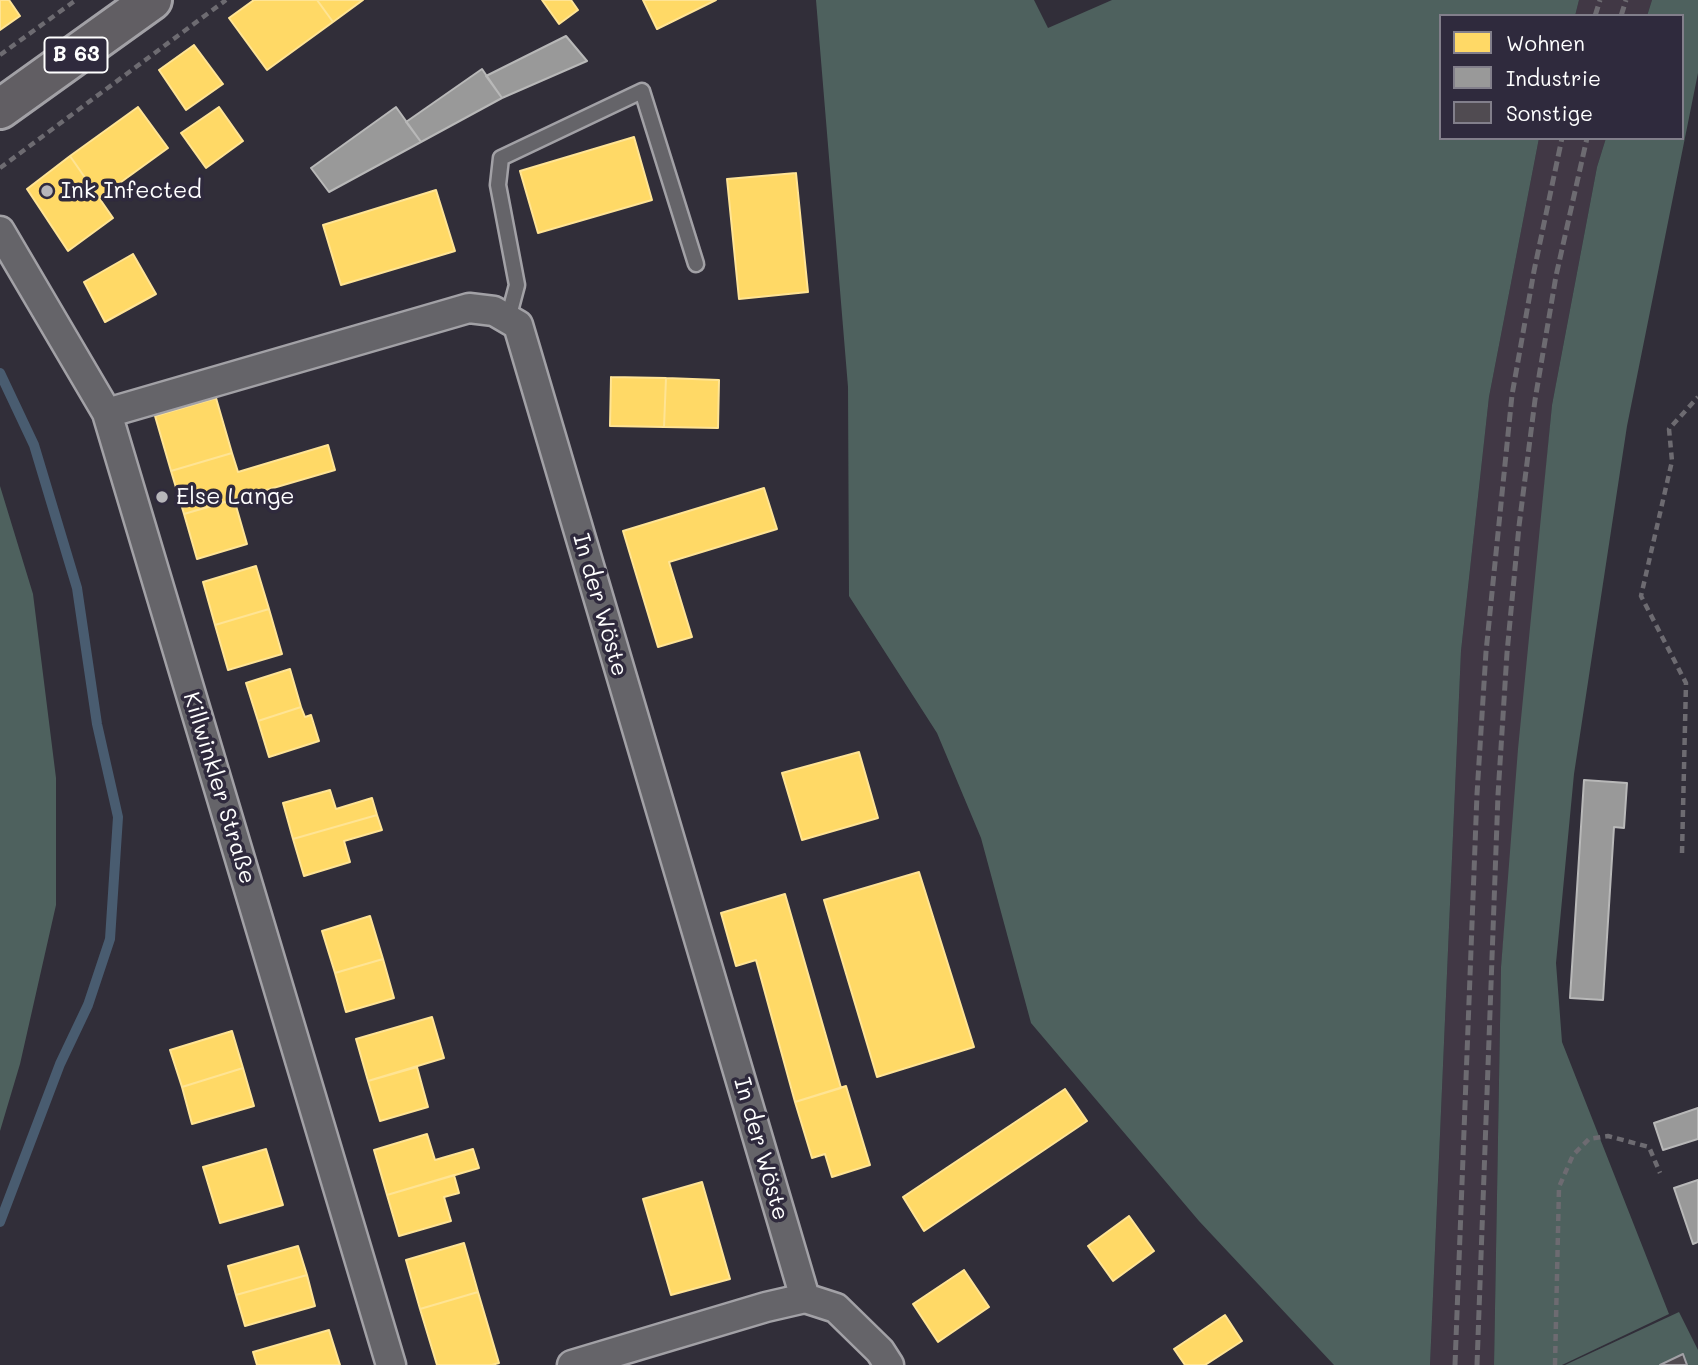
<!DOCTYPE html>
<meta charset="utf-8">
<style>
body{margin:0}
#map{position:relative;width:1698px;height:1365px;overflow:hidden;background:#312e39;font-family:Mali,sans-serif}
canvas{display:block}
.legend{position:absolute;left:1439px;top:14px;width:245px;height:126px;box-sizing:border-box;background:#2f2a3d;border:2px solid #827f8b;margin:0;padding:9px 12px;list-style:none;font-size:21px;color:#fff}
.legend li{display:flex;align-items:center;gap:14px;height:35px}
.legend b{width:35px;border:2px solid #827f8b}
</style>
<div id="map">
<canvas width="1698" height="1365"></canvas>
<ul class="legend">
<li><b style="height:19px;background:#ffd966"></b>Wohnen</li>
<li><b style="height:19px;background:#999"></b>Industrie</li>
<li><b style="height:19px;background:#504b51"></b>Sonstige</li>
</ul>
</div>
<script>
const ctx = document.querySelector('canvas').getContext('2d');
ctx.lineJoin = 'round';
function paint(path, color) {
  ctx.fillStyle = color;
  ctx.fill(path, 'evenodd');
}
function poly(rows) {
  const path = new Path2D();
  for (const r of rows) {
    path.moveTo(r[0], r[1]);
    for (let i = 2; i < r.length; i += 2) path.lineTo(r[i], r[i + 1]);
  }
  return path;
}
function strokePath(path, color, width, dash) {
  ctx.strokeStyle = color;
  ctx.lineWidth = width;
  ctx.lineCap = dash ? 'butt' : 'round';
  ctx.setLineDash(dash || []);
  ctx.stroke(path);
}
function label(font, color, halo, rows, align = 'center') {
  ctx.font = font + ' Mali,sans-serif';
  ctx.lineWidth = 7;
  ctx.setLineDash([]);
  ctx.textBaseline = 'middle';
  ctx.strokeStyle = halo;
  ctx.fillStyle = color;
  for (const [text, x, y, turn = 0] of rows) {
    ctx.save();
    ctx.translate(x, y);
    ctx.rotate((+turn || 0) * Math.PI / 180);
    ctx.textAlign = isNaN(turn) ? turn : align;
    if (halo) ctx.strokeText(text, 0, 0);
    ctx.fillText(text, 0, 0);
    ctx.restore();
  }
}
paint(poly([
 [1579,0,1652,0,1647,16,1575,16],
 [1539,138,1606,138,1597,167,1552,405,1501,967,1494,1365,1430,1365,1461,651,1489,397]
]), '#413845');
paint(poly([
 [816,0,1034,0,1048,28,1112,0,1579,0,1575,16,1441,16,1441,138,1539,138,1489,397,1461,651,1430,1365,1334,1365,1199,1221,1031,1023,981,838,937,733,849,596,848,387],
 [1652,0,1698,0,1698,73,1627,426,1574,774,1556,963,1562,1042,1669,1314,1562,1365,1494,1365,1501,967,1518,749,1552,405,1597,167,1606,138,1682,138,1682,16,1647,16],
 [0,486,33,594,56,778,56,905,20,1064,0,1131],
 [1679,1312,1698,1350,1698,1365,1565,1365]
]), '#4e615e');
const homes = poly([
 [0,0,9,0,20,16,0,30,0,0],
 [254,0,317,0,333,22,267,70,229,18,254,0],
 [317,0,363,0,333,22,317,0],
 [542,0,571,0,578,10,559,24,542,0],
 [643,0,716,0,657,29,643,0],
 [194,45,223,84,186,110,159,70,194,45],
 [138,107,168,148,99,198,70,156,138,107],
 [219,107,243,141,206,168,181,133,219,107],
 [634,137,652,200,538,233,520,171,634,137],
 [70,156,113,218,68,251,27,189,70,156],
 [796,173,808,292,739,299,727,179,796,173],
 [436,190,455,251,341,285,323,225,436,190],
 [133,254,156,294,105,322,84,282,133,254],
 [611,377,666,378,664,427,610,426,611,377],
 [666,378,719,380,718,428,664,427,666,378],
 [216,398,232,453,171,471,155,416,216,398],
 [328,445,335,470,184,514,171,471,232,453,238,472,328,445],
 [764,488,777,529,669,562,692,637,658,647,623,531,764,488],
 [234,499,247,544,197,559,184,514,234,499],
 [256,566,269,609,215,625,203,582,256,566],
 [269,609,282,654,228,670,215,625,269,609],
 [290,669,301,707,258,721,246,683,290,669],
 [301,707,305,717,311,715,319,741,269,757,258,721,301,707],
 [859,752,878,818,802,840,782,773,859,752],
 [330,790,336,809,372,798,377,815,293,839,283,803,330,790],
 [377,815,382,830,344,841,350,862,304,876,293,839,377,815],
 [919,872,974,1047,877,1077,824,900,919,872],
 [785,894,841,1088,795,1102,756,960,736,966,721,913,785,894],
 [370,916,383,959,335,973,322,931,370,916],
 [383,959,394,998,346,1012,335,973,383,959],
 [432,1017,444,1058,368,1081,356,1039,432,1017],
 [232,1031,243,1068,182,1087,170,1050,232,1031],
 [417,1067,428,1107,380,1121,368,1081,417,1067],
 [243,1068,254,1106,192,1124,182,1087,243,1068],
 [846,1086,870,1165,832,1177,825,1154,812,1158,795,1102,846,1086],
 [1065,1089,1087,1121,924,1231,903,1197,1065,1089],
 [427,1134,435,1160,473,1149,479,1168,387,1195,374,1150,427,1134],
 [266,1149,283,1205,220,1223,203,1167,266,1149],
 [454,1175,459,1193,444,1197,451,1221,399,1236,387,1195,454,1175],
 [702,1182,730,1279,671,1295,643,1199,702,1182],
 [1129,1216,1154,1251,1113,1281,1088,1246,1129,1216],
 [464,1243,478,1292,420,1309,406,1260,464,1243],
 [298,1246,307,1275,236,1295,228,1266,298,1246],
 [964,1270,989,1307,938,1342,913,1304,964,1270],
 [307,1275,315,1306,245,1326,236,1295,307,1275],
 [478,1292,499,1363,492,1365,437,1365,420,1309,478,1292],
 [1225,1315,1242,1341,1205,1365,1185,1365,1174,1349,1225,1315],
 [329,1330,340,1365,257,1365,253,1352,329,1330]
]);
paint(homes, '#ffd966');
strokePath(homes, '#ffe494', 2);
const industry = poly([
 [566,36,587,61,502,98,486,76,566,36],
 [482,69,502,98,421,142,406,122,482,69],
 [396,107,421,142,329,192,311,168,396,107],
 [1584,780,1627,783,1624,828,1614,827,1603,1000,1570,998,1584,780],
 [1698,1108,1698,1139,1663,1150,1654,1123,1698,1108],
 [1698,1180,1698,1242,1693,1244,1674,1188,1698,1180]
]);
paint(industry, '#999');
strokePath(industry, '#b8b8b8', 2);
strokePath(poly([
 [0,373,34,445,77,588,97,724,118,817,110,939,88,1005,60,1064,0,1222]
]), '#495c70', 10);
const building = poly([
 [1683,1354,1687,1365,1660,1365,1683,1354]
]);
paint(building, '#504b51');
strokePath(building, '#a2a1a6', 2);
const service = poly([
 [508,319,517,285,498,185,501,158,642,91,696,264]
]);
const minor = poly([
 [0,231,107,413,391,1365],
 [107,413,469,308,494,311,518,325,805,1298,766,1307,572,1365],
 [805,1298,836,1308,880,1351,889,1365]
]);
const primary = poly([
 [0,109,152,0]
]);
strokePath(service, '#a2a1a6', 19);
strokePath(minor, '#a2a1a6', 33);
strokePath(primary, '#a2a1a6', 44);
strokePath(poly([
 [0,55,76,0],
 [0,168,226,0],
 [1682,853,1686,683,1641,596,1672,461,1669,429,1698,397],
 [1555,1365,1559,1187,1573,1155,1589,1139,1608,1136,1649,1147,1660,1173]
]), '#6d6b71', 4.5, [7, 5]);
strokePath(service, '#656469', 14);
strokePath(minor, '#656469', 28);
strokePath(primary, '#615e63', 38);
strokePath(poly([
 [1595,16,1600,0],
 [1621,16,1626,0],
 [1455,1365,1477,794,1486,652,1512,395,1534,271,1562,138],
 [1477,1365,1498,795,1507,653,1519,526,1535,400,1556,276,1587,138]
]), '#6d6b71', 5, [10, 5]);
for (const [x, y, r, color] of [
 [47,191,7,"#b7b6ba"],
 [162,497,7,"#b7b6ba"]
]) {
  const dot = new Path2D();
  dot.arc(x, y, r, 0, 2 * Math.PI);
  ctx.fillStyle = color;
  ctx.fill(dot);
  strokePath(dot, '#2f2a3d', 2.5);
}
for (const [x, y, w] of [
 [76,55,63]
]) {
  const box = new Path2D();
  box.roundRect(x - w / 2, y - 17.5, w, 35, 5);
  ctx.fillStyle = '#2f2a3d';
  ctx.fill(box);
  strokePath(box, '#fff', 2);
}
label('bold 21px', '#fff', null, [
 ["B 63",76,55]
]);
label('23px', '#fff', '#2f2a3d', [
 ["Ink Infected",61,191],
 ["Else Lange",176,497]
], 'left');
label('23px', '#fff', '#2f2a3d', [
 ["In der Wöste",600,605,74],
 ["Killwinkler Straße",219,788,73],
 ["In der Wöste",761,1149,74]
]);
</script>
